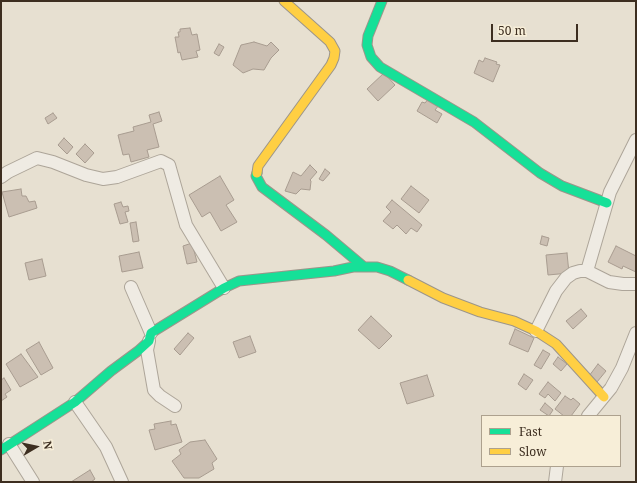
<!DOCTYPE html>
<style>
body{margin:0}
#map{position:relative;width:637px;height:483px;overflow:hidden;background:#e7e0d1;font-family:"Noto Serif",serif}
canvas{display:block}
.frame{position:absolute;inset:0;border:2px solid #3d2e20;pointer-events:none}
.legend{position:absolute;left:481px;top:415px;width:140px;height:52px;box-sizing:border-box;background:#f7eed8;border:1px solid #ada18e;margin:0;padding:5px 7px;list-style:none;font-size:12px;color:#3d2e20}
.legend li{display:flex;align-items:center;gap:8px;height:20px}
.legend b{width:20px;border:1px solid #ada18e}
.north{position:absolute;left:16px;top:427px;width:40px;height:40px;-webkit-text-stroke:3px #f7eed8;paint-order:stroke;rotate:81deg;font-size:11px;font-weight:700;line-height:16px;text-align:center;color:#3d2e20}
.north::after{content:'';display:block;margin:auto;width:14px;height:18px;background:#3d2e20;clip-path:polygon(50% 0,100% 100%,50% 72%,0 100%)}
.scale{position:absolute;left:491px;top:24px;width:87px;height:18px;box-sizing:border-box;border:2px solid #3d2e20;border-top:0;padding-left:5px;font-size:12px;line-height:14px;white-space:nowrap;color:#3d2e20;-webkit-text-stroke:3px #f7eed8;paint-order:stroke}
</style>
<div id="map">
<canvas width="637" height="483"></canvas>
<div class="frame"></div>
<ul class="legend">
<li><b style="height:5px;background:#16e098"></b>Fast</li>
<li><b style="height:5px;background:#ffcf43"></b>Slow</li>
</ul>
<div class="north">N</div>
<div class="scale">50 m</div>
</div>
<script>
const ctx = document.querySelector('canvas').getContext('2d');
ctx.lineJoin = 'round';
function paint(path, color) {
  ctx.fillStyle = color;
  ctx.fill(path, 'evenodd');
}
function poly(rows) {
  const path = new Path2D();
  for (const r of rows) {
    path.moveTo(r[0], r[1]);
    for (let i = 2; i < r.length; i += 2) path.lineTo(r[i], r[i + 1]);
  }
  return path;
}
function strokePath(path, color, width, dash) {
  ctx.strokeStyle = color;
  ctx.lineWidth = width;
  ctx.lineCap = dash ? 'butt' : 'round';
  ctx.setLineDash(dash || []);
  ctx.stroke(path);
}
const building = poly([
 [190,28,192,35,197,34,200,50,196,51,198,57,182,60,180,52,178,53,175,37,179,37,178,32,180,32,180,29,190,28],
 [254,42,267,46,271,42,279,50,271,58,264,70,253,69,243,73,233,65,241,45,254,42],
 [219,44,224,47,219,56,214,53,219,44],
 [485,58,497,62,496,64,500,65,493,82,474,73,479,60,483,62,485,58],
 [384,73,395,85,378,101,367,89,384,73],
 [429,98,439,105,435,110,442,114,437,123,417,111,422,102,425,103,429,98],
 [159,112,162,121,153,124,159,147,147,150,149,157,131,162,129,154,123,155,118,135,134,131,133,127,151,122,149,115,159,112],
 [53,113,57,118,48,124,45,118,53,113],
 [64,138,73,147,67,154,58,145,64,138],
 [85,144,94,153,85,163,76,154,85,144],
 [310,165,317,172,310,180,311,181,310,190,301,189,296,194,285,191,293,172,301,176,310,165],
 [325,169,330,173,323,181,319,179,325,169],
 [220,176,234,200,226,205,237,222,221,231,210,212,202,217,189,195,220,176],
 [411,186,429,200,419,213,401,199,411,186],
 [21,189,22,196,26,196,29,202,35,201,37,208,9,217,2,192,21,189],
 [392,200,422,225,417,232,411,228,406,234,397,225,393,229,383,221,391,212,386,207,392,200],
 [121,202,123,207,128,206,129,211,125,212,128,222,120,224,114,204,121,202],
 [136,222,139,241,133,242,130,223,136,222],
 [542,236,549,238,547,246,540,244,542,236],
 [192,243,197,262,187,264,183,246,192,243],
 [616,246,636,256,636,272,623,266,622,269,608,262,616,246],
 [139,252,143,268,122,272,119,256,139,252],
 [567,253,569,273,548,275,546,255,567,253],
 [42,259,46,276,29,280,25,263,42,259],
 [581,309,587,316,573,329,566,321,581,309],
 [371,316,392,336,379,349,358,330,371,316],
 [515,329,534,338,528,352,509,344,515,329],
 [188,333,194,338,180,355,174,349,188,333],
 [250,336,256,352,239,358,233,342,250,336],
 [39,342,53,368,41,375,26,350,39,342],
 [543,350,550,354,541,369,534,365,543,350],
 [21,354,38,377,20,387,6,364,21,354],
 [558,357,567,364,561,371,553,364,558,357],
 [598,364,606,371,597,382,589,376,598,364],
 [524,374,533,380,526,390,518,384,524,374],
 [427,375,434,396,407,404,400,383,427,375],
 [4,378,11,390,5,394,7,397,1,401,1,380,4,378],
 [548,382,561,393,555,401,548,394,545,398,539,394,548,382],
 [565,396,571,400,573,398,580,404,571,416,564,416,555,409,565,396],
 [545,403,553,410,549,416,540,410,545,403],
 [171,421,171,425,176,424,182,442,155,450,149,430,155,429,154,424,171,421],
 [205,440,217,459,212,463,214,469,199,478,184,478,172,461,181,454,179,450,190,442,205,440],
 [90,470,95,479,91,482,71,482,90,470]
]);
paint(building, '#cbbfb2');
strokePath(building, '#a89c90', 1);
const street = poly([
 [1,177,8,172,37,158,53,162,86,175,103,179,117,177,161,161,169,165,186,225,224,288],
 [587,271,610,192,636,140],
 [131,287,151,333],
 [536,331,556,291,566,278,573,273,580,271,587,271,609,282,623,284,636,284],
 [149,341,147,350,154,390,160,396,175,406],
 [75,402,106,447,122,482],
 [588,416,611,388,622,368,636,333],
 [9,444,33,482],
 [555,482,557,466]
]);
const fast = poly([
 [382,1,368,36,367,45,371,57,380,67,474,122,540,173,562,186,607,203],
 [257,173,256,176,262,187,326,235,364,267],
 [1,450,75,402,111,371,138,351,149,341,151,333,224,288,239,281,334,271,353,267,377,267,390,271,408,280]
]);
const slow = poly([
 [257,173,258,166,331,65,334,58,335,51,330,42,284,1],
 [408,280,443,298,480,312,514,321,536,331,556,344,604,397]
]);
strokePath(street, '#ada599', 14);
strokePath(fast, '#9c958a', 11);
strokePath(slow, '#9c958a', 11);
strokePath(street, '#efebe3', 12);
strokePath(fast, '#16e098', 9);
strokePath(slow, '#ffcf43', 9);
</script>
